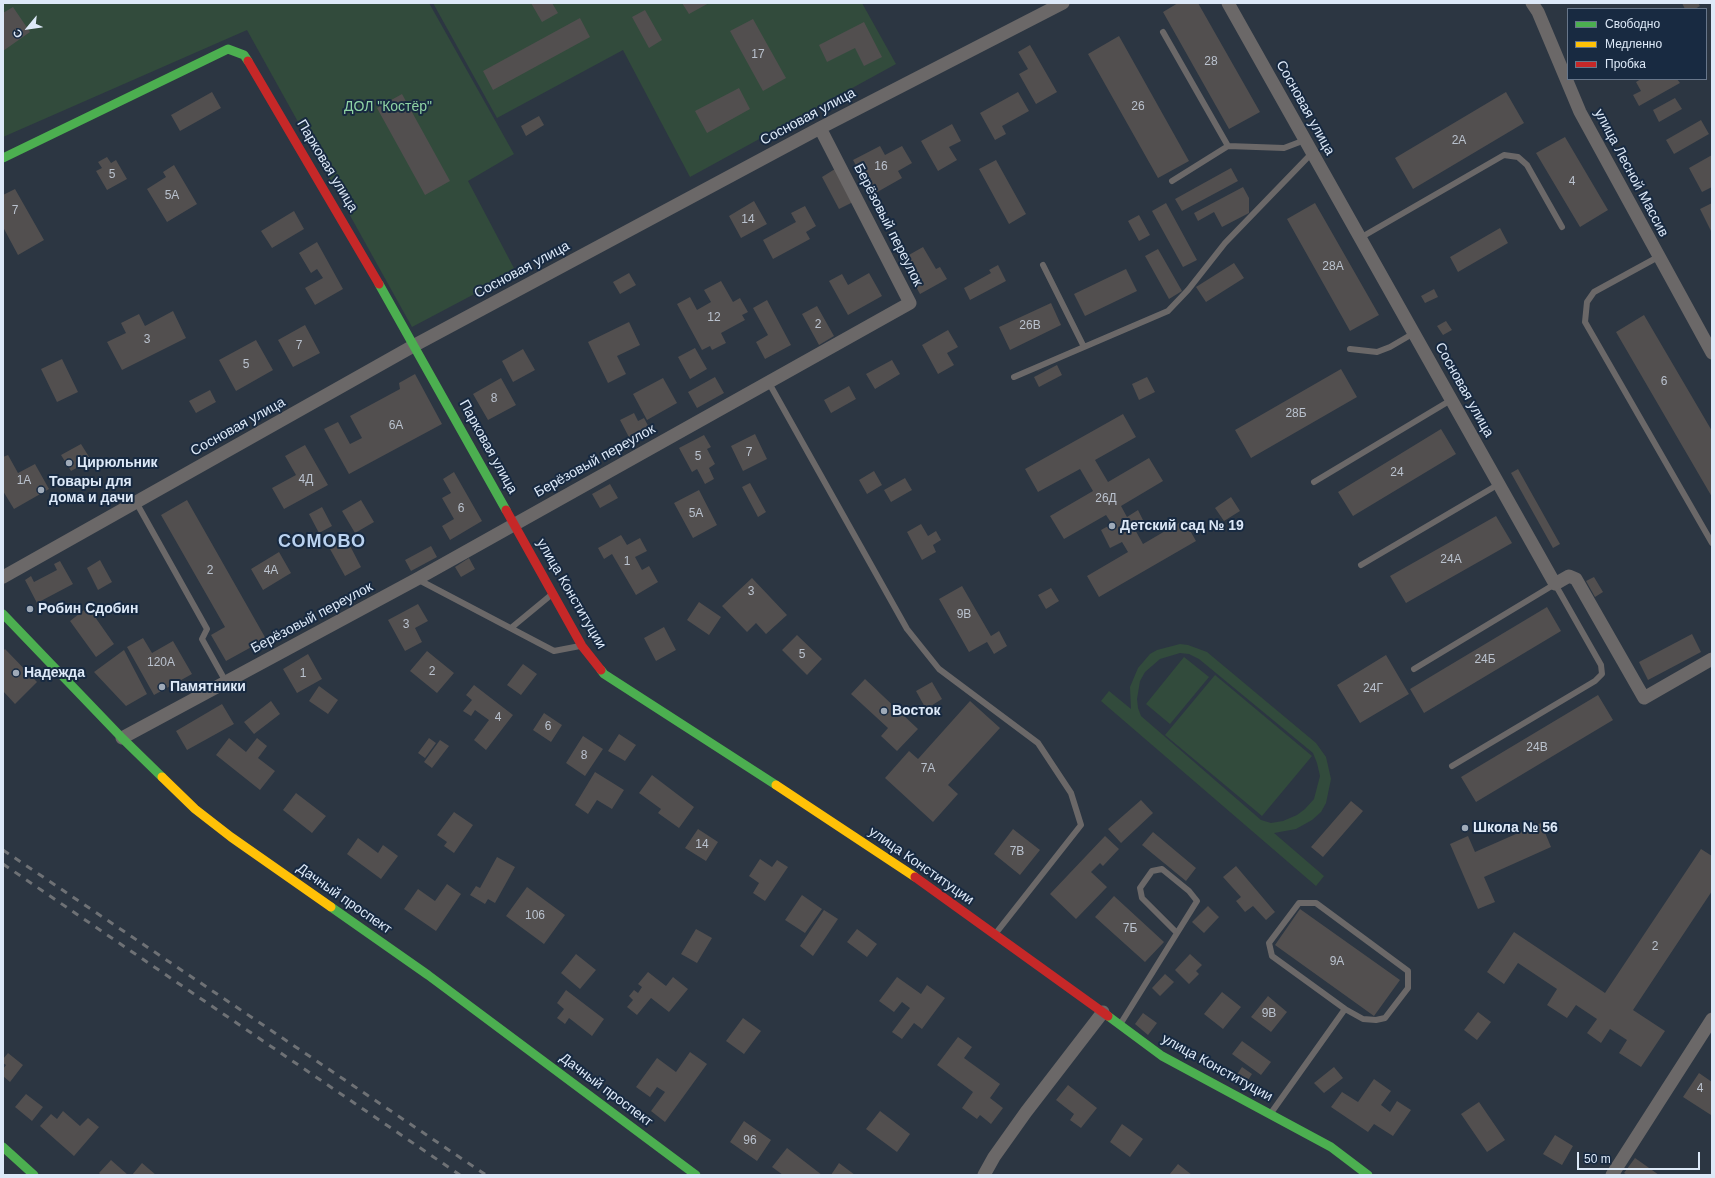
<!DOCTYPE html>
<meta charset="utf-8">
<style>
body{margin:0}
#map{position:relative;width:1715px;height:1178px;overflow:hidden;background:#2c3642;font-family:Helvetica,sans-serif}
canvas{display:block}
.frame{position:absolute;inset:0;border:4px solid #dde9f8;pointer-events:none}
.legend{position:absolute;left:1567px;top:8px;width:140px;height:72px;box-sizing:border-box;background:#182a41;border:1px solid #67768a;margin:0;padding:5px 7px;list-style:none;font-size:12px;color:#dde9f8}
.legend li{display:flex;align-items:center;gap:8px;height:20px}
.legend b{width:20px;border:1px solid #67768a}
.north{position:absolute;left:8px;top:8px;width:40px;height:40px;-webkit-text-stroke:3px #182a41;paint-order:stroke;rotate:241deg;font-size:11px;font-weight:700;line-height:16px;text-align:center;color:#dde9f8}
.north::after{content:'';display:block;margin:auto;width:14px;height:18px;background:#dde9f8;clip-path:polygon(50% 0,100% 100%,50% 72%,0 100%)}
.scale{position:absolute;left:1577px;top:1152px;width:123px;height:18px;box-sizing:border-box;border:2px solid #dde9f8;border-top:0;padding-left:5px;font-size:12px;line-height:14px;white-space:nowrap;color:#dde9f8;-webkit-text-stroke:3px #182a41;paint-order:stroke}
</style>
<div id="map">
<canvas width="1715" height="1178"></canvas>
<div class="frame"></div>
<ul class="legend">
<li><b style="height:5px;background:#4caf50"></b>Свободно</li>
<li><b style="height:5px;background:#ffc107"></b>Медленно</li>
<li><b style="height:5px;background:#c62828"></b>Пробка</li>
</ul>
<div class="north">С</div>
<div class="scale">50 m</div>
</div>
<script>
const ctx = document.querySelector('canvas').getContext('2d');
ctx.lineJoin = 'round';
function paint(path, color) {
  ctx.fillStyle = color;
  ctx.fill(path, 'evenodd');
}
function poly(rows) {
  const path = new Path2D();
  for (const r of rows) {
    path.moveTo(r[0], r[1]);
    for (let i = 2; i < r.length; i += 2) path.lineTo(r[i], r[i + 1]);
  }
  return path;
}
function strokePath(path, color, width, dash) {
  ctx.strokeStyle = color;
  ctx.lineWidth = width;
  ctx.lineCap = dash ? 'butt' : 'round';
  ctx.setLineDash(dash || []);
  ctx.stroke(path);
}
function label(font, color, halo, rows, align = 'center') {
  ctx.font = font + ' Helvetica,sans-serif';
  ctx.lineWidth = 4;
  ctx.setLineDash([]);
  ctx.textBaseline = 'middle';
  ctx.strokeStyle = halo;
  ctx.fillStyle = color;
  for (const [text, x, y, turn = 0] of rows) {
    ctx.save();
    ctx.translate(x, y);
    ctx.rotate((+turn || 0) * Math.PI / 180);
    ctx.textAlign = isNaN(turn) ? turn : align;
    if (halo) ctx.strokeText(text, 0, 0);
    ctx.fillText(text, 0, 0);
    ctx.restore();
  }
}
paint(poly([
 [3,3,429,3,514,154,468,181,516,272,412,327,247,30,3,137],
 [433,3,862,3,896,64,690,177,623,50,497,118],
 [1180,644,1188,645,1207,652,1316,743,1326,757,1331,779,1326,803,1321,812,1312,820,1296,829,1274,833,1324,876,1316,886,1101,701,1109,691,1131,709,1130,687,1138,668,1150,654,1157,650],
 [1180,653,1189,654,1199,659,1313,753,1317,763,1320,776,1314,799,1305,809,1297,815,1283,821,1271,823,1261,820,1141,716,1138,708,1137,699,1140,681,1145,672,1160,659],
 [1184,657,1209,677,1170,724,1146,704],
 [1215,675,1312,756,1262,816,1165,735]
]), '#324b3c');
paint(poly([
 [531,3,552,3,558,13,542,22],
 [682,3,709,3,689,14],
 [1178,3,1198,3,1260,112,1229,129,1163,12],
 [1682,3,1698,3,1700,6,1695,9,1685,9],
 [13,7,30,32,3,51,3,13],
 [645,10,662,40,649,48,632,17],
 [580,18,590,37,493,90,483,71],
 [753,19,786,78,763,91,730,31],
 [864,22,882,57,864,66,855,48,827,62,819,45],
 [1119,36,1189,161,1158,178,1088,54],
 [1030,45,1057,92,1036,104,1019,74,1028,69,1018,52],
 [1641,79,1677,79,1680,83,1639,106,1633,95,1641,91,1636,82],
 [739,88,750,109,707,133,695,111],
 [212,92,221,108,180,131,171,115],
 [1018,92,1029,111,1002,126,1006,134,995,140,980,113],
 [1506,92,1524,123,1413,189,1395,158],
 [402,94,450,181,425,195,377,108],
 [1675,98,1682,109,1659,122,1653,110],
 [539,116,544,125,526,136,521,126],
 [1701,120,1709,134,1674,154,1666,140],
 [952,124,961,141,949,147,957,160,938,171,921,141],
 [1565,137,1608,210,1580,227,1536,153],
 [880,146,885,155,902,146,912,163,898,171,902,178,872,195,853,160],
 [1712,155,1712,187,1702,192,1689,168],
 [107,157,111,163,116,160,127,179,107,190,96,171,102,168,98,162],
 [996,160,1026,214,1009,224,979,169],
 [174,165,197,204,167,222,147,189,166,177,163,172],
 [1231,168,1238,181,1182,211,1175,199],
 [835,169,853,202,839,209,822,177],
 [1243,187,1249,198,1249,213,1222,227,1214,212,1198,221,1194,213],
 [15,189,44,240,18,255,3,227,3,195],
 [754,201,767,224,741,238,729,216],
 [1166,203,1197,260,1183,267,1152,211],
 [1315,203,1379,315,1350,331,1287,219],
 [1712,203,1712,233,1700,209],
 [805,206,816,226,806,232,810,239,773,259,763,240,796,222,791,213],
 [294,211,304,229,272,248,261,231],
 [1139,215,1150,235,1139,241,1128,221],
 [1500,228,1508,243,1458,272,1450,257],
 [317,242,343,289,315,305,305,288,323,278,317,269,311,273,299,253],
 [923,247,936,269,940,267,947,279,920,294,914,283,920,279,907,256],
 [1158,249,1182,291,1169,299,1145,256],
 [1234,263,1244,278,1206,302,1196,287],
 [998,265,1006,281,970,300,964,288,991,273,989,270],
 [1126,269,1137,291,1085,316,1074,294],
 [629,273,636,285,620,294,613,282],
 [869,273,882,296,848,315,829,281,842,274,848,285],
 [721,281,733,302,740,298,748,312,742,315,745,320,721,333,726,343,712,350,710,346,702,350,677,304,690,297,697,310,711,302,704,290],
 [1434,289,1438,297,1425,303,1421,296],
 [767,300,791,345,765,359,756,342,768,335,753,308],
 [1051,303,1061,325,1010,350,999,327],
 [817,306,834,336,819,345,802,314],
 [173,311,186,338,122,370,107,342,126,333,121,323,139,314,145,326],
 [1644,315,1712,431,1712,497,1616,332],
 [1446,321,1452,330,1443,335,1437,326],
 [629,322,640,345,617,356,626,374,608,383,588,342],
 [305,325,320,353,293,367,278,340],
 [948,330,958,347,947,353,954,365,938,374,922,345],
 [256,340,273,370,236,391,219,360],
 [695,348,707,369,690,379,678,357],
 [523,349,535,370,513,382,502,361],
 [62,359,78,392,57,402,41,369],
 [892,360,900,374,875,389,866,374],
 [1057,365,1062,375,1039,387,1034,377],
 [1341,369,1357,397,1251,458,1235,430],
 [415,374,442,424,349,474,324,429,338,422,350,444,362,438,350,416,400,389,399,383],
 [715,377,724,393,697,408,688,392],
 [1147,377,1155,392,1139,400,1132,384],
 [501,378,516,405,488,420,473,394],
 [663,378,677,403,647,420,633,394],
 [849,386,856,399,831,413,824,400],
 [210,390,216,402,196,413,189,401],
 [634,413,638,421,644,418,652,433,632,443,620,420],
 [1123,414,1136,437,1095,460,1108,482,1149,458,1163,481,1121,506,1127,517,1138,510,1143,520,1133,526,1143,544,1184,520,1196,541,1099,597,1087,576,1128,552,1122,542,1110,548,1101,530,1112,524,1106,515,1064,539,1050,516,1093,491,1080,469,1038,492,1025,469],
 [1441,429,1456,454,1353,516,1338,492],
 [755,434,767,459,743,471,731,446],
 [704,435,711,447,707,449,715,464,709,468,714,479,705,484,697,469,692,472,679,448],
 [81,444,91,460,71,471,61,455],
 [305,445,328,485,284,509,272,488,296,475,285,456],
 [8,455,18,473,35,464,49,489,14,509,3,491,3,457],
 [1518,469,1560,544,1553,548,1511,473],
 [874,471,882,485,867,494,859,480],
 [454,472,482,521,450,540,442,526,454,519,442,498,451,493,443,479],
 [905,478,912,490,891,502,884,490],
 [750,483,766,512,758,517,742,487],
 [610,484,618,498,600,508,592,494],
 [699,490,717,525,693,538,674,503],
 [1231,497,1240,511,1224,521,1215,508],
 [187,500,266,639,226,661,211,635,225,627,161,515],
 [361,500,374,522,355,533,342,511],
 [322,507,332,526,319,533,309,514],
 [1496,516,1512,543,1406,603,1390,576],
 [921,524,928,536,936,531,941,540,933,545,936,552,922,560,907,532],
 [621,535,627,545,640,538,647,551,635,557,642,570,649,566,658,582,636,595,612,554,604,559,598,548],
 [347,540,361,567,345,576,330,549],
 [431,546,437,557,411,571,405,560],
 [279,552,291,573,263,590,251,569],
 [469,558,475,569,461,577,455,567],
 [100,560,112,582,98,590,87,568],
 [60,561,73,584,37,603,25,580,31,576,34,582,57,570,54,564],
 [1594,577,1603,592,1595,597,1586,581],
 [752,578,787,615,766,634,756,623,747,632,722,606],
 [962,586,991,636,999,631,1007,646,994,654,987,642,969,652,939,599],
 [1051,588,1059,601,1046,609,1038,595],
 [699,602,721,617,709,635,687,620],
 [418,604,428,621,415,628,422,642,405,651,388,620],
 [88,607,114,644,96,657,70,621],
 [1547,607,1561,631,1424,713,1410,689],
 [664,627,676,650,656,661,644,638],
 [1692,634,1701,652,1648,680,1639,662],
 [797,635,822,659,807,675,782,650],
 [143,638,152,653,173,641,192,674,154,695,127,647],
 [5,649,37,682,15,704,3,691,4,685,3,684,3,651],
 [124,650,147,694,126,706,94,672],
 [427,651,454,673,437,693,410,671],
 [308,654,322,679,297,693,283,669],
 [1386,655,1409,694,1360,723,1337,685],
 [523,664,537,674,521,695,507,685],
 [865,679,918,729,897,751,881,736,888,728,851,694],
 [932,682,942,699,926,709,916,691],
 [474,685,513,715,486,750,474,740,489,720,475,710,471,716,463,711,472,700,466,695],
 [319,686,338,700,328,714,309,701],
 [1598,695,1613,720,1476,802,1461,777],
 [271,701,280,714,254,734,244,722],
 [970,701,1000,728,948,785,958,794,933,822,885,778,909,751,918,759],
 [222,704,234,724,187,750,176,731],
 [544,713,562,725,551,742,533,730],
 [619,734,636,745,625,761,608,751],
 [583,736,603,749,585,776,566,763],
 [229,738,246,752,257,738,267,746,258,758,275,771,260,790,216,755],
 [429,738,436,743,425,758,418,753],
 [440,740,449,746,432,768,424,762],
 [595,772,624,790,612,809,597,800,588,814,575,805],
 [652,775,694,807,679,828,658,813,661,809,639,793],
 [296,793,326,816,312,833,283,810],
 [1141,800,1153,813,1121,843,1108,829],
 [1351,801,1363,811,1323,857,1311,847],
 [454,812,473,825,454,853,444,846,447,842,437,835],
 [1541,823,1551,847,1484,877,1495,902,1478,909,1450,844,1468,836,1475,852],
 [698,829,718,842,706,861,685,848],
 [1013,829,1040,850,1020,875,994,854],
 [1153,832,1196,868,1186,881,1142,845],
 [1105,836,1119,849,1103,866,1100,863,1091,872,1107,887,1076,919,1050,894],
 [358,838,378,853,383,845,398,856,381,879,347,854],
 [1701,849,1712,856,1712,891,1633,1010,1665,1031,1641,1067,1619,1053,1627,1040,1610,1029,1601,1043,1587,1033,1597,1019,1576,1005,1567,1018,1547,1005,1557,989,1518,963,1504,984,1487,972,1514,932,1605,993],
 [497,857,515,867,495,903,488,899,485,904,470,895,476,886,480,888],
 [760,859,772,867,777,860,788,867,765,901,753,893,759,883,749,876],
 [1236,866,1275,912,1266,920,1253,906,1245,912,1236,901,1241,897,1223,877],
 [447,884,461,894,436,931,404,909,418,889,435,901],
 [527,887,565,915,544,944,506,916],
 [802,895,822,909,805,933,785,920],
 [1114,896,1164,942,1145,962,1095,917],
 [1208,906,1219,917,1204,933,1192,922],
 [1300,909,1400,980,1374,1016,1275,945],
 [824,910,838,919,813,956,800,946],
 [696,929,712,938,697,963,681,954],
 [857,929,877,944,867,957,847,942],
 [576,954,596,970,580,989,561,973],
 [1190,954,1202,965,1196,971,1199,974,1189,984,1175,970],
 [648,972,666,986,673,977,688,989,669,1012,651,998,637,1015,627,1007,633,1000,629,996,634,990,638,993,642,987,638,984],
 [1165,974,1174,982,1160,996,1152,988],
 [897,977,921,994,927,985,945,998,922,1029,914,1023,902,1039,892,1032,910,1008,902,1002,894,1012,879,1001],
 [566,990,604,1019,592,1036,569,1018,565,1024,557,1018,564,1009,557,1003],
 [1222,992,1241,1007,1223,1029,1204,1014],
 [1268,996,1287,1012,1271,1032,1251,1017],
 [1478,1012,1491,1022,1477,1040,1464,1030],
 [1143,1013,1157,1023,1148,1035,1135,1024],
 [743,1018,761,1031,744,1054,726,1041],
 [958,1037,972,1047,964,1058,1000,1084,990,1098,1003,1108,991,1124,980,1115,977,1119,962,1108,973,1092,937,1065],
 [1242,1041,1271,1062,1261,1075,1232,1054],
 [690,1052,707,1064,665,1122,651,1111,665,1092,657,1087,650,1097,636,1087,657,1058,676,1072],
 [8,1053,23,1065,10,1082,3,1076,3,1069,6,1065,3,1063,3,1059],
 [1242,1067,1252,1074,1246,1083,1236,1076],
 [1334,1067,1343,1078,1324,1093,1314,1083],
 [1699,1073,1712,1082,1712,1112,1711,1115,1683,1097],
 [1374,1079,1391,1091,1381,1105,1390,1112,1397,1101,1411,1110,1393,1136,1374,1124,1368,1132,1331,1107,1342,1092,1358,1102],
 [1068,1085,1097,1108,1081,1128,1070,1120,1074,1114,1056,1100],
 [26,1094,43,1107,32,1121,15,1107],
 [1479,1102,1505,1140,1487,1152,1461,1114],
 [63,1111,80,1126,88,1118,99,1127,74,1156,40,1126,51,1114,57,1119],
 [880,1111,910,1134,897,1152,866,1129],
 [744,1121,771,1140,757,1161,730,1142],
 [1122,1124,1143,1139,1130,1157,1110,1142],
 [1555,1135,1573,1146,1562,1165,1543,1154],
 [787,1148,822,1175,783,1175,772,1167],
 [1635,1158,1659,1175,1627,1175,1624,1173],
 [111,1160,128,1175,101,1175,99,1173],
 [142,1163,156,1175,132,1175],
 [839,1163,855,1175,831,1175],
 [1178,1164,1192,1175,1169,1175]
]), '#524f4f');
strokePath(poly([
 [1163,32,1228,146],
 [1172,181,1228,146,1284,148,1305,140],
 [1360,238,1504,155,1518,157,1527,165,1562,227],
 [1658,257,1594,292,1587,302,1585,322,1712,543],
 [1043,265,1084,347],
 [1350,349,1377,352,1390,347,1414,333],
 [1014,377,1168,311,1188,290,1225,243,1312,153],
 [769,383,907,629,939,669,1038,743,1071,793,1081,825,996,933],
 [1314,482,1451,400],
 [136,502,207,629,202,639,226,682],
 [1361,565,1499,484],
 [417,579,554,651,580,646],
 [511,628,551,595],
 [1414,669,1555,584,1601,665,1602,674,1595,681,1452,766],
 [1121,1023,1197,901,1189,891,1162,869,1152,871,1140,888,1142,898,1177,933],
 [1271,1113,1345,1009,1272,956,1269,943,1299,903,1316,903,1408,971,1408,988,1385,1018,1376,1020,1363,1019,1345,1009]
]), '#6b6868', 6);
strokePath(poly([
 [1228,3,1555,584,1569,576,1576,579,1644,698,1712,659],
 [1532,3,1538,12,1580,112,1712,353],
 [3,577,415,345,820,128,1063,3],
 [122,738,417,579,910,303,820,128],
 [984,1175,994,1157,1026,1112,1103,1012],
 [1612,1175,1712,1019]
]), '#6b6868', 13);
strokePath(poly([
 [3,158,228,49,244,55,248,61],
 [379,284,506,510],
 [3,614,122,738,162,777],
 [601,670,604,674,776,785],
 [331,907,428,975,696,1175],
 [1108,1016,1162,1056,1331,1147,1368,1175],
 [3,1147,34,1175]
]), '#4caf50', 9);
strokePath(poly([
 [162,777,195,809,231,837,331,907],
 [776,785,915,877]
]), '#ffc107', 9);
strokePath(poly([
 [248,61,379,284],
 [506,510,582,646,601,670],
 [915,877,1108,1016]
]), '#c62828', 9);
strokePath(poly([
 [3,850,486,1175],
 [3,864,460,1175]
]), '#6e7175', 3, [7, 7]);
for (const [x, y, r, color] of [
 [69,463,4,"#9faab8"],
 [41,490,4,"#9faab8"],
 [1112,526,4,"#9faab8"],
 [30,609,4,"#9faab8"],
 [16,673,4,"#9faab8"],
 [162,687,4,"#9faab8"],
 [884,711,4,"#9faab8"],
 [1465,828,4,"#9faab8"]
]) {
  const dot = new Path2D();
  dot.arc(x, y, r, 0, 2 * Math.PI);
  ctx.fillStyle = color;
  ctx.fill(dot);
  strokePath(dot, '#182a41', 1.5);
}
label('12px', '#bac2ce', null, [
 ["17",758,55],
 ["28",1211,62],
 ["26",1138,107],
 ["2А",1459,141],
 ["16",881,167],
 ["5",112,175],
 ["4",1572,182],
 ["5А",172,196],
 ["7",15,211],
 ["14",748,220],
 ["28А",1333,267],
 ["12",714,318],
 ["2",818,325],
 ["26В",1030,326],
 ["3",147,340],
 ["7",299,346],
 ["5",246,365],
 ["6",1664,382],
 ["8",494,399],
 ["28Б",1296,414],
 ["6А",396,426],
 ["7",749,453],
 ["5",698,457],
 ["24",1397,473],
 ["4Д",306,480],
 ["1А",24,481],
 ["26Д",1106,499],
 ["6",461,509],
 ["5А",696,514],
 ["24А",1451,560],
 ["1",627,562],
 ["2",210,571],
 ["4А",271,571],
 ["3",751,592],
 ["9В",964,615],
 ["3",406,625],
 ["5",802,655],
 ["24Б",1485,660],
 ["120А",161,663],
 ["2",432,672],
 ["1",303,674],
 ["24Г",1373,689],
 ["4",498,718],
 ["6",548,727],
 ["24В",1537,748],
 ["8",584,756],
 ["7А",928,769],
 ["14",702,845],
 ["7В",1017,852],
 ["106",535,916],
 ["7Б",1130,929],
 ["2",1655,947],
 ["9А",1337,962],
 ["9В",1269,1014],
 ["4",1700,1089],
 ["96",750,1141]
]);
label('14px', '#8fd3a4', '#182a41', [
 ["ДОЛ \"Костёр\"",388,107]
]);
label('14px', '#dde9f8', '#182a41', [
 ["Сосновая улица",1305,108,61],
 ["Сосновая улица",808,117,-28],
 ["Парковая улица",327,166,59],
 ["улица Лесной Массив",1631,173,62],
 ["Берёзовый переулок",888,225,63],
 ["Сосновая улица",522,270,-28],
 ["Сосновая улица",1464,390,61],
 ["Сосновая улица",238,427,-29],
 ["Парковая улица",488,447,61],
 ["Берёзовый переулок",595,461,-29],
 ["улица Конституции",571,594,60],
 ["Берёзовый переулок",312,618,-28],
 ["улица Конституции",921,866,35],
 ["Дачный проспект",344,899,35],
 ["улица Конституции",1217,1068,29],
 ["Дачный проспект",606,1090,37]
]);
label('bold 14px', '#dde9f8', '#182a41', [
 ["Цирюльник",77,463],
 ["Товары для",49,482],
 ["дома и дачи",49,498],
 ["Детский сад № 19",1120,526],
 ["Робин Сдобин",38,609],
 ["Надежда",24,673],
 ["Памятники",170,687],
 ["Восток",892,711],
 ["Школа № 56",1473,828]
], 'left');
ctx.letterSpacing = '1px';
label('bold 18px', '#bad2ef', '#182a41', [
 ["СОМОВО",322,542]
]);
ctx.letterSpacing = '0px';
</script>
